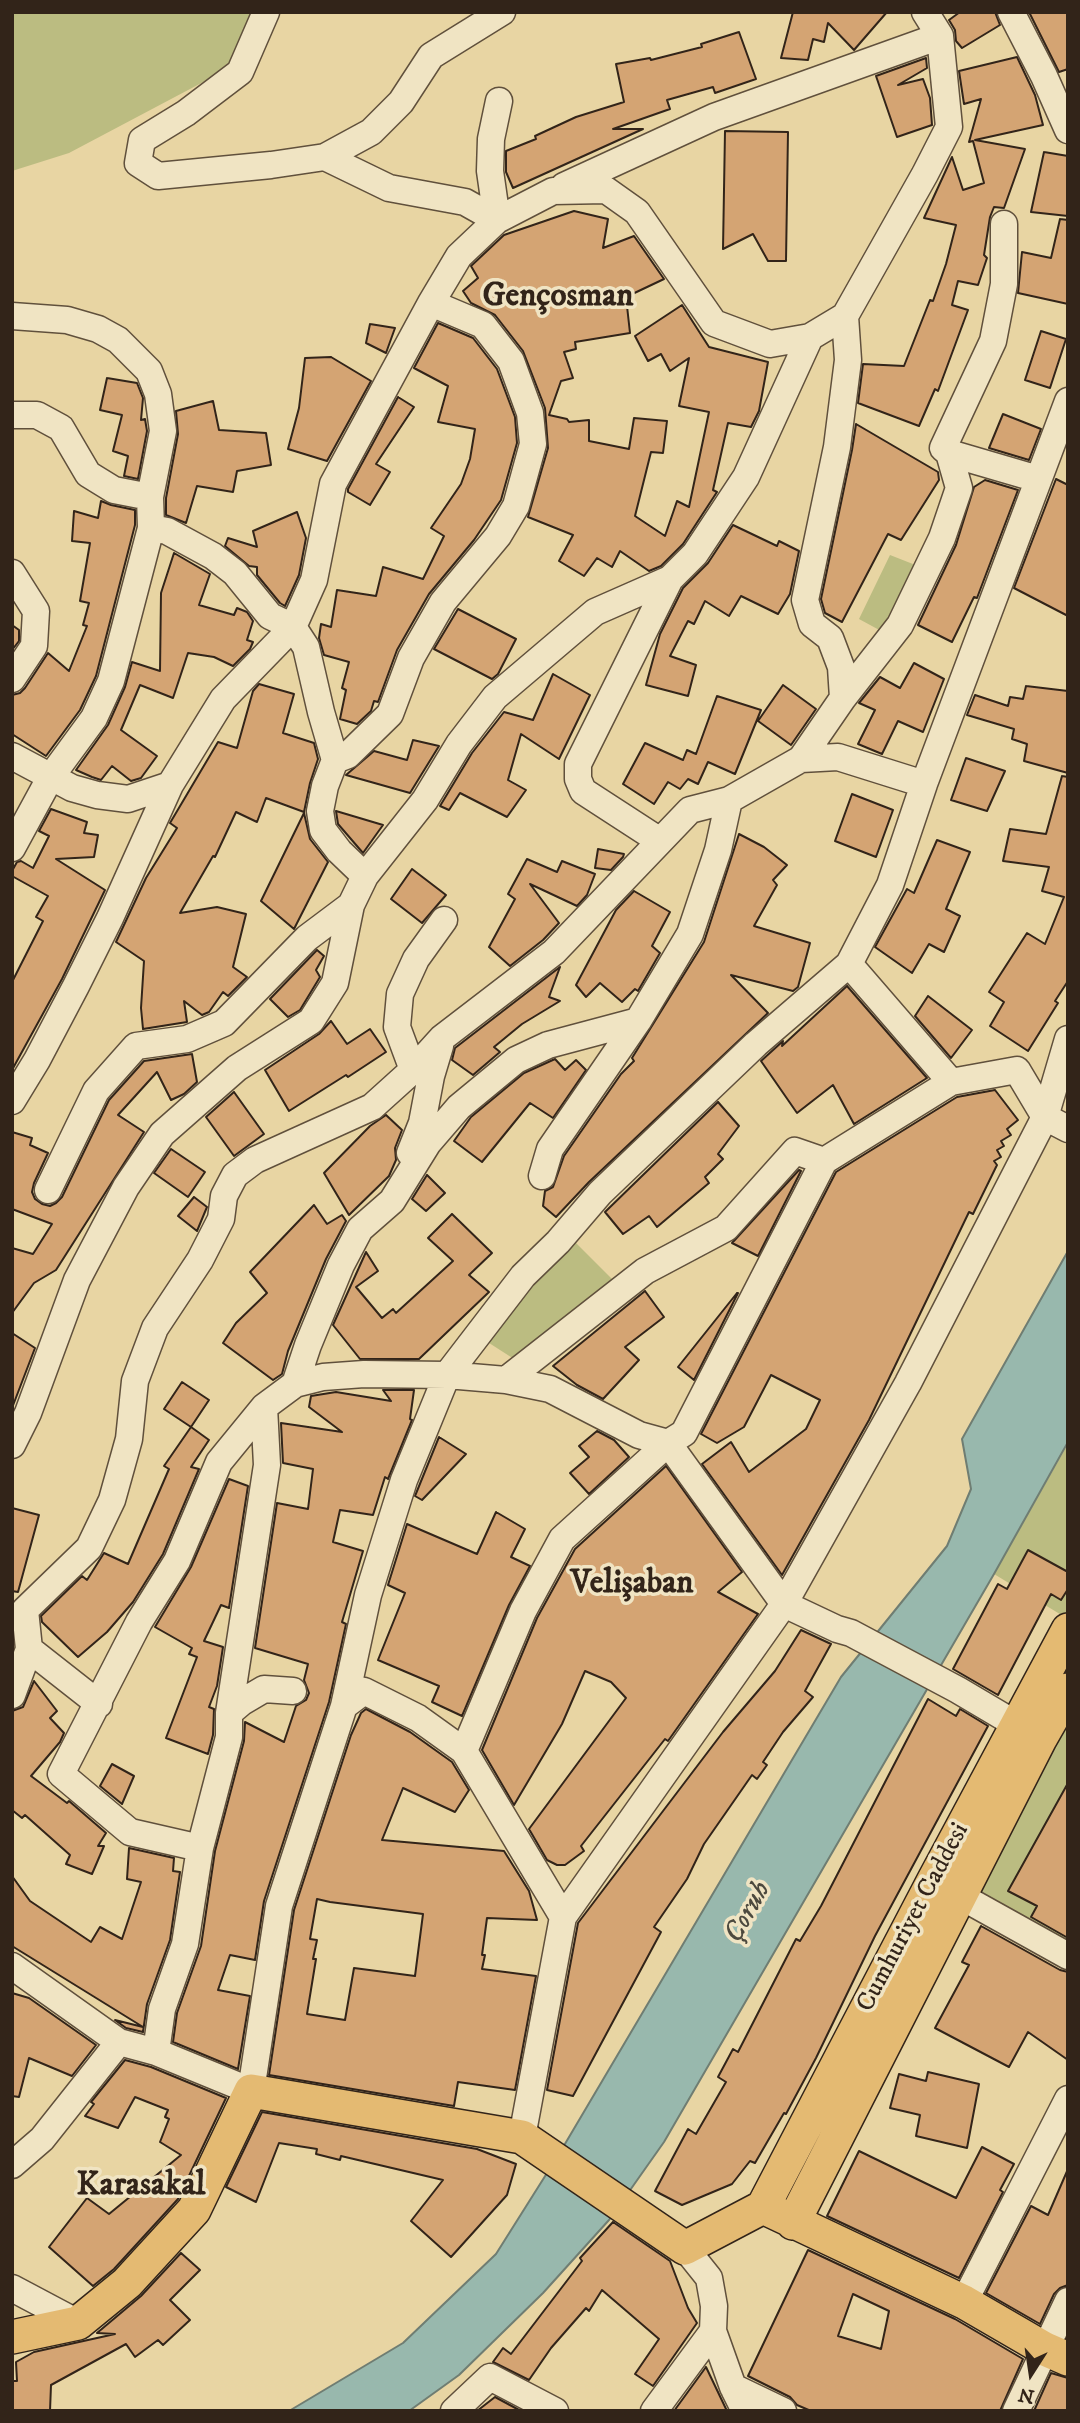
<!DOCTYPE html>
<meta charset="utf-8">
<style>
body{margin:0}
#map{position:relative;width:1080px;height:2423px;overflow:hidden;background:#e8d5a3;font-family:"IM FELL DW Pica",serif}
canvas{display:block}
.frame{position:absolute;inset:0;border:14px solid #322419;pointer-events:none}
.north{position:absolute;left:996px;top:2339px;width:70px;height:70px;-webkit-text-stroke:5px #f0e4c3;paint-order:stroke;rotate:192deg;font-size:19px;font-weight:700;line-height:28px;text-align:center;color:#322419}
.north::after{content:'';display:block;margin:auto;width:24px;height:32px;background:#322419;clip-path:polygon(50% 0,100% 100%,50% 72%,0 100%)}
</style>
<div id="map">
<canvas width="1080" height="2423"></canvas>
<div class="frame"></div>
<div class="north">N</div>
</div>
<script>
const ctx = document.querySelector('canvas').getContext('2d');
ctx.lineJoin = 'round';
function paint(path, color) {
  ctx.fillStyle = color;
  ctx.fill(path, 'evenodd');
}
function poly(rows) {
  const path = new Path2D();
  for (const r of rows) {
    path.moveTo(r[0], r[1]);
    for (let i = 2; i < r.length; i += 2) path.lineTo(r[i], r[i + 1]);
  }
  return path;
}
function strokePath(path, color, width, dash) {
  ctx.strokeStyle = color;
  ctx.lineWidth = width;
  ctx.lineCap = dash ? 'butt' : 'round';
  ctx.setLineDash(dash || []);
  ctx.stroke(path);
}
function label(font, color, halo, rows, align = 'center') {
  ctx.font = font + ' "IM FELL DW Pica",serif';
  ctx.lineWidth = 7;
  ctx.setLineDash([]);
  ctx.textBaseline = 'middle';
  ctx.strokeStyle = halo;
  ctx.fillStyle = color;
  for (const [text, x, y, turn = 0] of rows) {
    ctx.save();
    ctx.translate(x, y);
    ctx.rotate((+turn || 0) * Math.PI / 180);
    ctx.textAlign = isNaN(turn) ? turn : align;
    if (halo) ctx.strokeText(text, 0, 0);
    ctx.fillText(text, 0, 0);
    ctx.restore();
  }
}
paint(poly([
 [12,12,278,12,271,29,207,80,69,153,12,171],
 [890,555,918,566,883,632,859,619],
 [574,1241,614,1281,514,1359,486,1341,519,1301],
 [1068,1444,1068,1619,994,1574],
 [1068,1696,1068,1956,959,1896]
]), '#bbbc81');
const water = poly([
 [1068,1251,1068,1442,994,1574,664,2142,609,2220,543,2293,459,2375,409,2411,289,2411,403,2343,496,2254,559,2154,841,1677,947,1546,971,1489,962,1439,1068,1251]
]);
paint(water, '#98b8ad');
strokePath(water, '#6f7d72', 2);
const building = poly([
 [793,12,887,12,854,50,828,23,824,42,813,39,808,60,781,58,793,12],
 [960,12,995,12,1000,25,962,48,956,41,955,30,949,20,960,12],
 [1029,12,1068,12,1068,69,1059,72,1029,12],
 [739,32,756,79,715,93,713,87,667,100,670,109,613,129,643,129,513,188,506,172,506,151,536,139,535,136,576,117,624,102,616,64,650,58,651,60,702,47,701,44,739,32],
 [1017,57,1035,95,1043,125,975,140,1025,149,1004,208,994,207,990,217,984,255,987,258,978,285,958,281,952,305,968,310,938,391,935,389,919,426,858,403,863,364,904,366,930,300,933,301,946,264,956,225,924,218,952,157,963,190,984,183,973,141,969,142,981,99,964,104,959,71,1017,57],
 [926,58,927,68,898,85,923,79,930,98,932,125,897,137,876,76,926,58],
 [725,131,788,132,786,261,768,261,753,234,723,249,725,131],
 [1044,152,1068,156,1068,216,1031,212,1044,152],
 [574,211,608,219,603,248,634,236,664,279,626,297,630,333,575,342,576,349,564,352,573,378,561,381,549,415,567,419,569,422,589,420,589,441,629,449,634,418,667,421,663,453,651,452,635,516,665,536,677,501,689,507,709,412,679,406,689,358,670,371,661,354,648,361,635,336,682,305,709,347,768,362,759,411,751,427,728,423,713,490,717,492,683,544,661,566,649,571,620,551,612,567,597,558,584,576,559,561,573,535,528,517,548,448,545,408,523,351,495,315,471,303,463,291,478,278,471,266,504,235,574,211],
 [1060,219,1068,220,1068,304,1018,293,1022,252,1051,258,1060,219],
 [438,323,473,338,497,369,515,417,517,443,501,500,474,540,429,594,397,650,378,702,374,701,371,711,357,724,340,719,346,690,342,688,349,662,324,655,319,638,321,624,331,627,337,590,376,596,383,567,423,579,444,536,431,528,461,484,470,459,475,429,438,422,448,386,414,368,438,323],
 [370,324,395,328,386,353,366,343,370,324],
 [1041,331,1066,339,1050,388,1025,380,1041,331],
 [331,357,371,381,327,461,288,449,299,408,305,358,331,357],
 [107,378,137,383,143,398,141,420,145,419,147,431,138,479,124,476,128,456,113,451,122,415,100,410,107,378],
 [398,397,414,407,376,464,390,472,370,505,348,492,348,489,398,397],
 [213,401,219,430,266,433,271,465,237,471,233,492,197,486,186,523,166,515,166,498,178,434,176,411,213,401],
 [1003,414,1041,429,1029,460,989,448,1003,414],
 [856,424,938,472,939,480,901,540,888,534,842,622,825,613,821,599,852,450,856,424],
 [1056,479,1068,485,1068,616,1014,588,1056,479],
 [985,480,1018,490,977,598,974,597,952,642,918,625,956,545,974,487,985,480],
 [101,501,111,505,135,510,135,525,96,676,80,710,46,756,12,734,12,695,20,693,25,688,48,653,69,671,87,626,83,625,89,603,80,601,90,543,72,541,74,511,98,518,101,501],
 [297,512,306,538,299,575,285,606,280,603,257,575,257,567,249,566,225,546,228,538,257,547,253,531,297,512],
 [733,525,777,546,779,541,799,551,790,594,778,614,741,596,729,616,705,601,694,624,688,621,670,656,696,665,688,696,646,685,660,634,683,588,708,563,733,525],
 [174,553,210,574,199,605,234,615,237,608,247,612,253,621,247,640,253,642,250,649,233,666,214,657,188,653,173,698,140,685,121,730,157,756,141,778,131,781,112,766,101,780,92,777,76,770,108,725,125,687,132,662,160,671,161,593,174,553],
 [458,609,516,639,498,674,492,679,434,649,458,609],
 [12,625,19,630,19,641,12,650,12,625],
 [914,663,944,679,923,732,898,721,882,754,858,744,875,710,859,703,880,677,900,688,914,663],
 [553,674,590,695,559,759,521,734,508,780,526,790,507,817,460,793,449,810,440,806,472,753,504,712,533,720,553,674],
 [259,684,294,694,283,733,314,743,318,759,310,783,304,812,266,798,257,822,236,812,215,857,213,856,180,913,217,907,246,914,233,967,247,977,228,996,223,992,209,1012,202,1015,184,1001,187,1022,143,1029,141,1008,144,961,116,942,146,878,177,828,170,823,218,742,237,748,253,691,259,684],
 [783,685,816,709,791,745,758,721,783,685],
 [1026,686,1068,691,1068,773,1024,761,1027,744,1012,739,1014,729,967,715,975,695,1008,706,1010,697,1023,699,1026,686],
 [717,696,761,710,735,774,708,762,698,784,688,779,680,789,668,782,654,804,623,784,645,743,683,760,687,750,696,754,717,696],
 [413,740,439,746,410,793,346,775,374,751,407,760,413,740],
 [966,758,1005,771,987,811,951,800,966,758],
 [1062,776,1068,777,1068,981,1055,1001,1058,1003,1028,1051,990,1026,1004,1002,989,992,1027,933,1045,944,1064,897,1042,891,1049,867,1003,861,1010,829,1046,834,1062,776],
 [852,794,893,810,876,857,835,841,852,794],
 [51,809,87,822,84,833,98,835,94,857,56,859,105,890,62,979,12,1070,12,982,43,921,36,917,48,896,12,876,12,871,17,862,21,861,33,868,49,836,39,831,51,809],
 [336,811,383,825,363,853,338,824,336,811],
 [304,813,310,839,328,862,294,929,261,901,304,813],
 [739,834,764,847,787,865,773,880,777,885,754,926,810,943,798,987,793,991,731,975,768,1013,589,1182,556,1217,543,1206,545,1191,553,1187,564,1156,621,1074,634,1061,632,1058,704,942,739,834],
 [937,840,970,852,946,909,960,916,944,952,929,944,912,973,875,947,907,889,914,893,937,840],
 [598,849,624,854,623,857,611,870,595,868,598,849],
 [527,859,557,872,562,861,595,874,587,895,577,906,530,884,559,923,543,940,510,966,489,947,515,899,508,894,527,859],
 [412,869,446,895,422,923,391,899,412,869],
 [634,891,670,912,652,946,660,953,638,991,635,989,622,1002,600,983,586,997,576,985,616,910,634,891],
 [317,950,324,956,316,970,320,977,300,1010,288,1017,270,999,317,950],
 [560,967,549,997,560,1001,522,1024,494,1047,500,1052,473,1075,452,1060,455,1048,560,967],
 [847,986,927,1078,854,1124,833,1085,797,1113,761,1061,783,1041,782,1046,847,986],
 [928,996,972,1030,951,1058,915,1016,928,996],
 [331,1021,347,1044,370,1029,386,1052,348,1077,346,1075,289,1111,265,1070,319,1034,331,1021],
 [192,1054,197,1082,184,1094,171,1100,157,1072,118,1115,144,1132,56,1270,34,1283,12,1313,12,1248,33,1254,52,1224,12,1209,12,1132,32,1138,30,1145,48,1153,34,1183,32,1192,35,1199,42,1204,50,1206,56,1203,62,1197,109,1100,144,1061,192,1054],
 [555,1059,565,1070,576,1060,586,1070,553,1118,530,1103,482,1162,454,1141,471,1117,524,1073,555,1059],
 [995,1090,1018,1120,1007,1129,1011,1135,1001,1141,1004,1146,997,1150,1001,1157,994,1161,997,1165,973,1214,969,1212,869,1420,782,1575,702,1464,731,1442,749,1472,806,1429,820,1400,771,1375,744,1427,717,1443,701,1434,836,1172,957,1097,995,1090],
 [234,1092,264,1134,234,1156,206,1117,234,1092],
 [718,1102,739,1126,718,1154,723,1159,705,1177,709,1183,657,1227,649,1216,623,1234,605,1212,718,1102],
 [386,1115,402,1130,395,1148,396,1160,389,1176,349,1215,324,1173,370,1126,386,1115],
 [171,1149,205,1172,188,1197,154,1173,171,1149],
 [799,1170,801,1171,758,1256,732,1243,799,1170],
 [427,1175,445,1193,426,1211,412,1199,427,1175],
 [194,1197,207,1207,197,1231,178,1216,194,1197],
 [314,1205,327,1224,342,1215,346,1221,326,1259,288,1351,282,1374,273,1380,223,1343,236,1323,267,1293,250,1272,314,1205],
 [452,1214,492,1253,469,1275,489,1292,419,1359,360,1359,333,1325,366,1252,378,1271,356,1287,382,1318,393,1309,396,1313,453,1261,428,1238,452,1214],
 [645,1291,664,1317,625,1347,639,1360,603,1399,577,1385,553,1366,645,1291],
 [737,1293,738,1293,694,1380,678,1367,737,1293],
 [12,1333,35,1348,12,1408,12,1333],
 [182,1382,209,1400,191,1427,164,1409,182,1382],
 [383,1390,414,1390,410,1419,412,1420,388,1479,385,1477,373,1515,340,1510,333,1542,363,1551,342,1622,346,1624,329,1702,264,1901,255,1960,230,1955,218,1990,250,1996,238,2069,173,2042,177,2013,201,1946,215,1851,244,1741,245,1722,284,1742,296,1706,306,1700,309,1693,304,1680,308,1664,255,1648,277,1503,308,1509,313,1469,283,1463,281,1423,342,1432,309,1407,311,1396,336,1392,391,1401,383,1390],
 [191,1427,209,1440,191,1467,199,1469,163,1554,133,1602,107,1632,78,1657,42,1622,41,1616,82,1576,87,1580,104,1553,128,1564,169,1469,164,1466,191,1427],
 [597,1431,614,1440,629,1457,589,1494,570,1473,589,1457,579,1446,597,1431],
 [439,1437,466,1454,422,1500,415,1496,439,1437],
 [666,1466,742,1572,718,1592,758,1614,668,1741,665,1739,581,1846,584,1851,565,1865,557,1865,547,1860,529,1829,626,1698,611,1682,585,1671,562,1724,514,1805,482,1750,537,1618,575,1549,666,1466],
 [229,1479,248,1486,229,1608,221,1605,204,1641,223,1647,217,1686,209,1707,214,1709,213,1735,208,1754,166,1738,197,1657,189,1654,192,1648,155,1627,191,1567,229,1479],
 [12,1508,39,1515,18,1592,12,1591,12,1508],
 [496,1512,525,1529,511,1557,530,1566,509,1605,462,1716,432,1702,439,1686,378,1660,405,1593,388,1585,407,1524,477,1554,496,1512],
 [1028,1550,1068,1572,1068,1589,1061,1600,1051,1594,998,1695,953,1669,998,1584,1007,1589,1028,1550],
 [801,1630,831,1644,805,1691,813,1697,783,1732,763,1762,767,1765,757,1779,752,1775,704,1844,687,1879,654,1927,661,1932,573,2096,547,2090,578,1923,723,1732,775,1671,801,1630],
 [34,1681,57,1711,50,1718,64,1733,60,1742,31,1776,67,1803,69,1801,106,1833,98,1846,104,1846,92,1874,66,1864,70,1855,25,1815,22,1818,12,1810,12,1711,23,1707,34,1681],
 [928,1699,956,1716,960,1709,988,1726,875,1936,816,2058,786,2114,784,2113,755,2163,750,2161,732,2184,682,2205,655,2191,688,2129,696,2134,726,2082,718,2077,733,2049,738,2052,796,1939,800,1941,821,1906,928,1699],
 [366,1709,410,1732,452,1762,469,1790,455,1812,403,1788,382,1840,504,1851,529,1891,537,1920,487,1918,482,1955,485,1955,482,1969,536,1976,515,2090,458,2082,454,2106,269,2075,294,1910,351,1735,361,1713,366,1709],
 [317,1899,330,1902,423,1914,415,1976,354,1968,345,2020,307,2014,316,1959,313,1959,317,1940,310,1939,317,1899],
 [112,1764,134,1776,122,1804,100,1786,112,1764],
 [1068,1783,1068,1938,1031,1917,1037,1906,1008,1891,1068,1783],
 [129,1848,174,1858,173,1871,180,1872,170,1940,147,2004,143,2032,126,2028,115,2020,143,2027,12,1946,12,1876,30,1901,91,1942,100,1927,122,1939,141,1882,127,1879,129,1848],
 [981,1926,1060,1970,1068,1972,1068,2060,1028,2032,1009,2067,935,2028,969,1965,962,1962,981,1926],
 [12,1993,29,1998,96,2045,72,2076,29,2058,19,2097,12,2096,12,1993],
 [125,2060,151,2067,226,2098,178,2199,114,2269,93,2286,49,2247,87,2198,109,2214,181,2155,160,2142,169,2119,165,2117,168,2110,135,2097,118,2128,85,2116,94,2104,91,2102,125,2060],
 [928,2072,979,2084,967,2148,916,2136,920,2115,890,2108,899,2074,926,2081,928,2072],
 [262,2112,477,2149,516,2164,507,2195,451,2257,411,2221,443,2180,341,2156,340,2160,316,2154,317,2149,279,2143,256,2202,226,2187,262,2112],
 [982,2147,1014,2164,1000,2190,1003,2192,959,2278,827,2216,859,2151,956,2198,982,2147],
 [1068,2169,1068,2285,1060,2288,1054,2294,1040,2324,986,2293,1031,2206,1048,2215,1068,2169],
 [613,2222,670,2261,688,2308,697,2323,653,2386,635,2374,659,2339,602,2290,589,2311,586,2308,551,2348,529,2380,493,2362,503,2348,511,2354,582,2261,580,2258,613,2222],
 [808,2250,955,2319,1023,2359,1000,2411,811,2411,797,2405,790,2397,748,2376,808,2250],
 [853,2294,889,2311,881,2349,838,2336,853,2294],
 [181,2253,200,2270,170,2300,190,2320,163,2345,158,2340,135,2357,126,2344,51,2385,50,2411,12,2411,12,2381,17,2381,16,2362,34,2352,115,2334,97,2333,141,2296,181,2253],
 [706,2367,727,2411,674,2411,706,2367],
 [1051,2373,1068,2378,1068,2411,1034,2411,1051,2373],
 [495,2397,521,2411,477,2411,495,2397]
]);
paint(building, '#d4a473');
strokePath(building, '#322419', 2);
const minor = poly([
 [266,12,240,72,186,113,142,140,138,163,158,176,271,165,325,157,371,132,401,102,431,56,502,12],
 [1011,12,1044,76,1068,130],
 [325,157,389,188,465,202,497,220],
 [564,186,714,117,940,36],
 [497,220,490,171,491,139,499,101],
 [12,316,67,320,98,329,118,340,149,371,158,394,163,431,150,497,151,528,111,681,94,718,50,778,12,848],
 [12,415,37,415,61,428,88,474,114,490,150,497],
 [949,453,1038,479],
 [151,528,167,531,213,556,235,573,270,616,293,627,306,647,321,712,335,760,325,786,320,811,323,830,339,851,365,876],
 [12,573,36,611,34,646,12,679],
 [843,698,900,625,942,538,959,488,949,453,943,448,993,341,1004,284,1004,224],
 [12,756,72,788,97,795,128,799,170,785,223,699,293,627,314,580,333,484,431,303,459,256,497,220,553,191,606,190,637,212,714,323,770,344,810,337,845,316,925,174,949,127,940,36,925,12],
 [801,759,843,698,841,667,830,638,812,624,805,600,837,447,848,360,845,316],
 [335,760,348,755,390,714,411,658,443,602,498,536,516,506,533,444,530,413,511,361,483,325,431,303],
 [660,841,583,791,578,779,578,764,670,579],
 [849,964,951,1082,1017,1070,1045,1117,1068,1129],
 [413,1070,397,1027,400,994,416,959,444,920],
 [12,1101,37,1060,76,986,110,918,170,785],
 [410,1153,422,1123,431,1076,440,1046],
 [542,1176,550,1149,638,1021,690,934,718,850,729,800],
 [48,1190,96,1091,136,1046,187,1039,224,1023,307,938,351,905,365,876,425,800,459,744,495,697,595,612,670,579,695,554,746,477,810,337],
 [506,1380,645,1271,726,1228,795,1151,824,1161],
 [295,1384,308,1345,341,1265,360,1229,392,1201,428,1143,459,1107,516,1060,548,1045,638,1021],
 [12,1445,28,1413,77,1280,126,1187,162,1134,237,1068,311,1021,335,983,351,905],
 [29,1649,99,1704],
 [12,1695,29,1649,25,1610,89,1548,112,1500,129,1439,135,1381,155,1328,200,1260,221,1219,224,1196,235,1175,255,1160,372,1107,413,1070,442,1038,554,952,690,810,729,800,801,759,838,757,924,784],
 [344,1706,364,1691,418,1718,464,1751,563,1917],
 [229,1713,242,1702,264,1689,293,1691],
 [464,1751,523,1611,562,1539,668,1443,684,1433,824,1161,951,1082],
 [200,1848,130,1832,61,1774,139,1622,177,1561,219,1462,264,1407,295,1384,323,1377,364,1374,447,1375,506,1380,550,1389,639,1435,668,1443,784,1604,837,1629,851,1633,958,1690,1034,1735],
 [944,1887,1068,1956],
 [12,1966,119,2042,156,2052,251,2091,279,1906,344,1706,368,1595,404,1480,447,1375,523,1276,558,1242,600,1193,756,1044,849,964,890,885,924,784,1068,401],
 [156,2052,162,2009,185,1944,200,1848,229,1737,229,1713,267,1465,264,1407],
 [522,2137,563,1917,784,1604,908,1383,1045,1117,1068,1039],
 [12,2165,42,2139,119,2042],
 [685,2248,709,2278,714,2306,713,2331,733,2387,745,2411],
 [12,2288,78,2323],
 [964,2302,1068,2099],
 [733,2387,783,2411],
 [454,2411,490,2377,555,2411],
 [654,2411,713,2331],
 [1016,2411,1068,2301]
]);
const major = poly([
 [763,2207,934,1880,1068,1630],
 [793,2223,1040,1739,1068,1690],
 [12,2337,78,2323,127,2283,194,2210,251,2091,522,2137,685,2248,763,2207,964,2302,1045,2349,1068,2359]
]);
strokePath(minor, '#60503c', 29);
strokePath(major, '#322419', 36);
strokePath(minor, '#f0e4c3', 26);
strokePath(major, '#e4ba72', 33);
label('26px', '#322419', '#f0e4c3', [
 ["Cumhuriyet Caddesi",914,1918,-62]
]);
label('italic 28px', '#4c493e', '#f0e4c3', [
 ["Çoruh",749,1913,-61]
]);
label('bold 33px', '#322419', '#f0e4c3', [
 ["Gençosman",558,298],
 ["Velişaban",632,1585],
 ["Karasakal",141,2187]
]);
</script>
